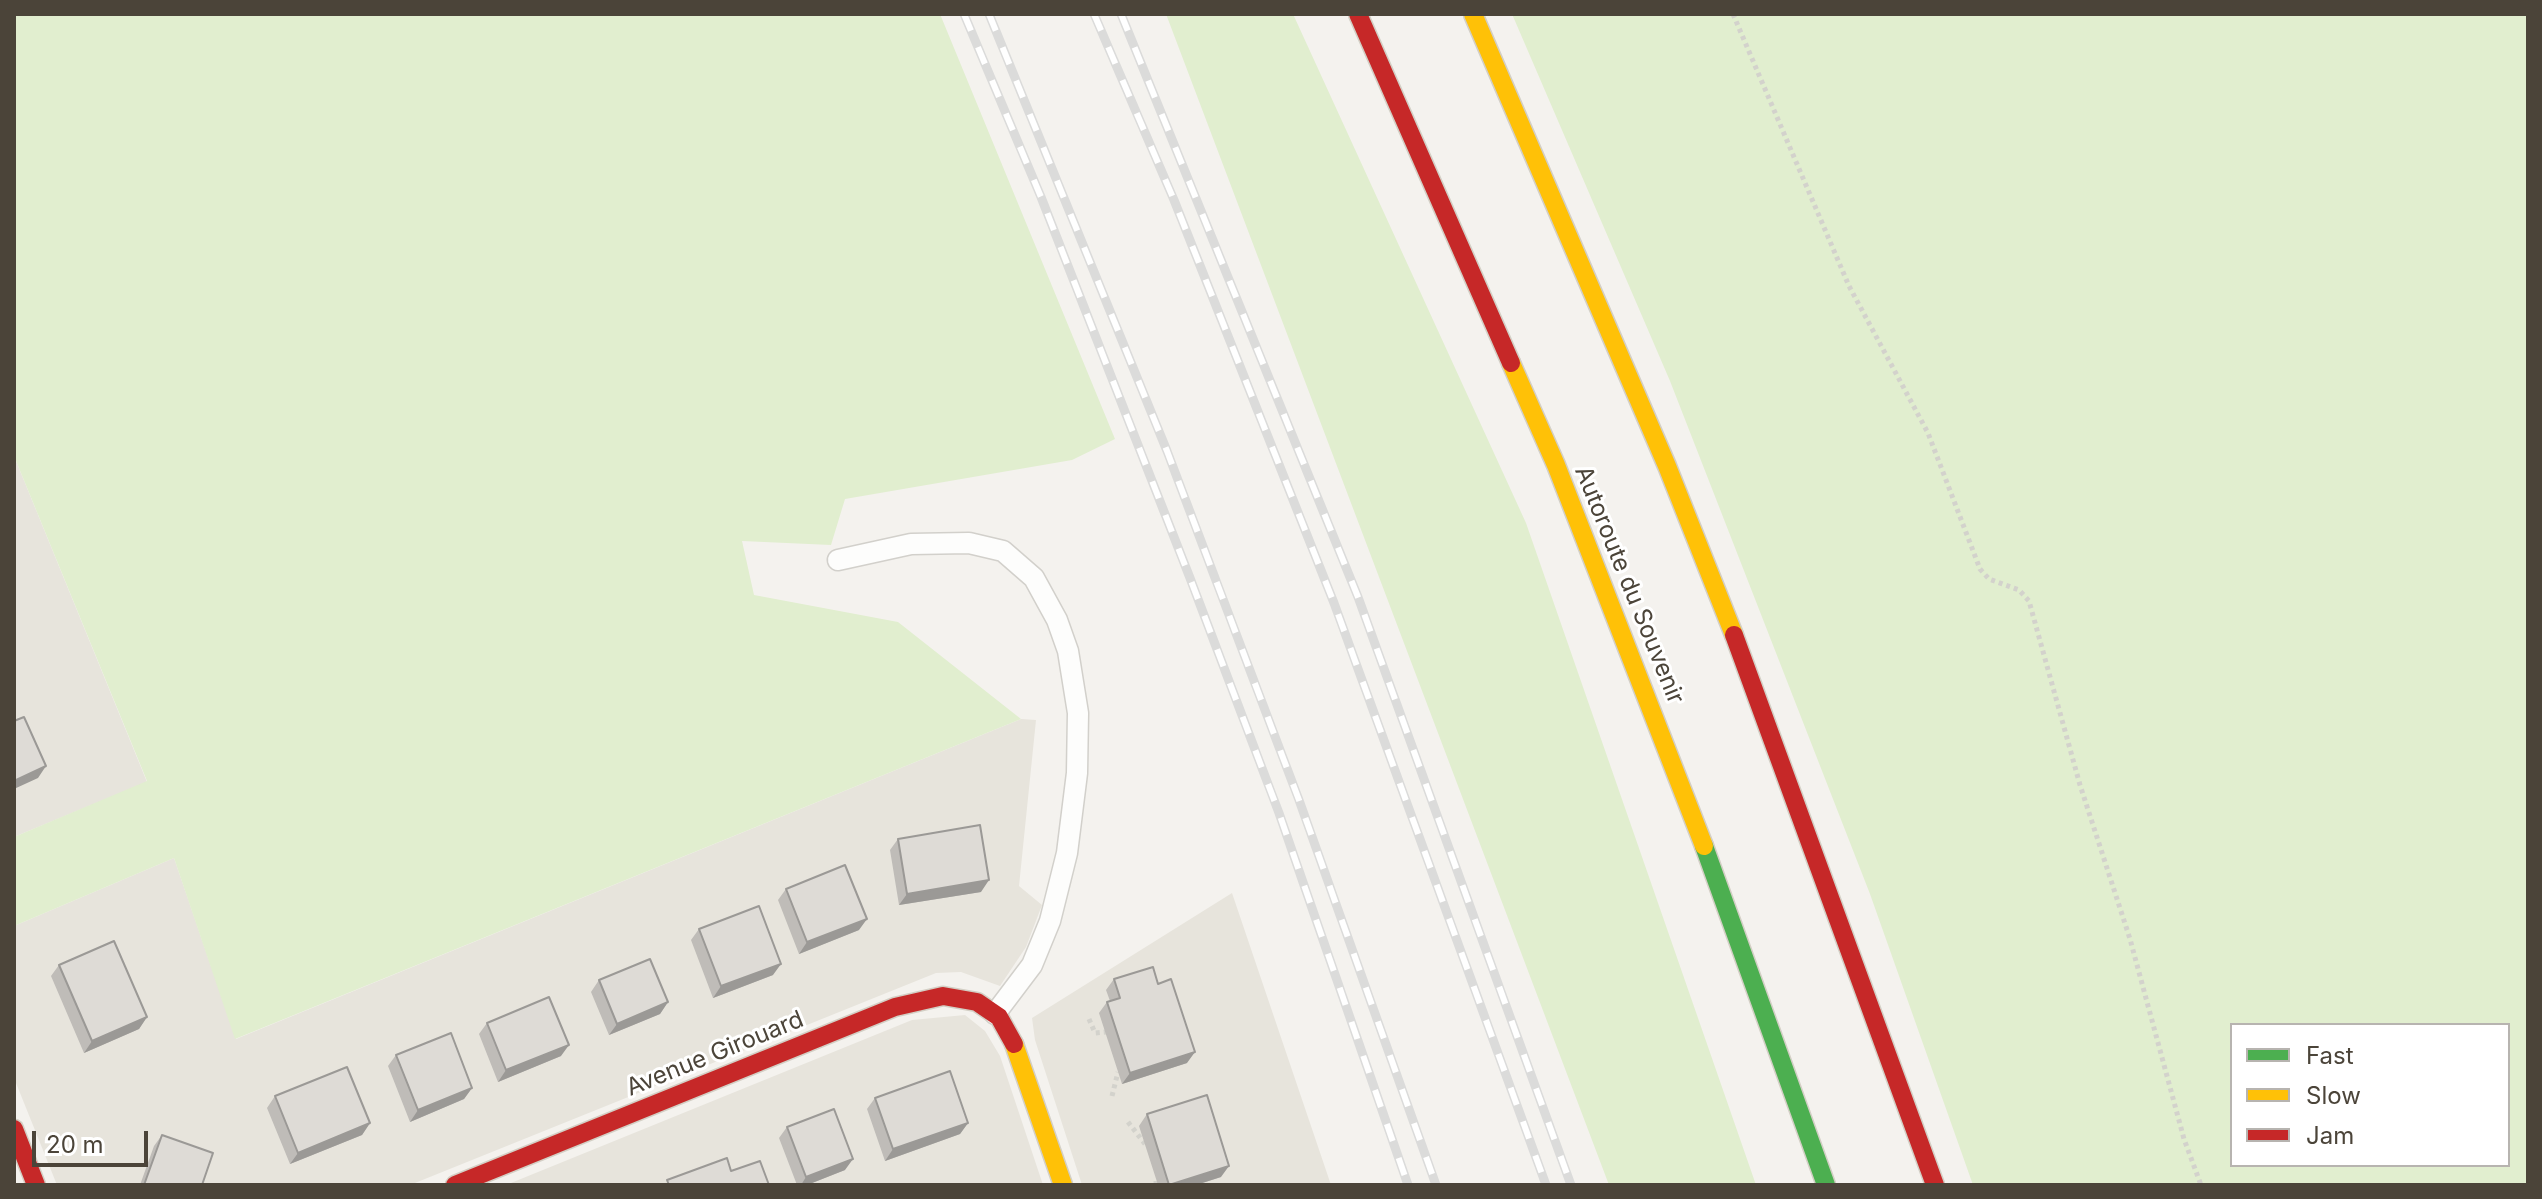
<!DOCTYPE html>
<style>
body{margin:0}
#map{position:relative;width:2542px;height:1199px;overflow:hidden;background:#f4f2ee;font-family:Inter,sans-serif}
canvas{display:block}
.frame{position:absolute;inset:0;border:16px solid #4b4439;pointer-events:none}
.legend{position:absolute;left:2230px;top:1023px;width:280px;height:144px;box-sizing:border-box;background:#fff;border:2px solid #b7b4b0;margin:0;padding:10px 14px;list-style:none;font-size:24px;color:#4b4439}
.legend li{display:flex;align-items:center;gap:16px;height:40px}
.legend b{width:40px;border:2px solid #b7b4b0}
.scale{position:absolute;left:32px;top:1131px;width:116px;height:36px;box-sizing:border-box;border:4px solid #4b4439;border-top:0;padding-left:10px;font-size:24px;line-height:28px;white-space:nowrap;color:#4b4439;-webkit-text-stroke:6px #fff;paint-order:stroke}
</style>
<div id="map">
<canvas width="2542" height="1199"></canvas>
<div class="frame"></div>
<ul class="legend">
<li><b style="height:10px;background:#4caf50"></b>Fast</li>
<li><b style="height:10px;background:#ffc107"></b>Slow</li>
<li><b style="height:10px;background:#c62828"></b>Jam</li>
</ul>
<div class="scale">20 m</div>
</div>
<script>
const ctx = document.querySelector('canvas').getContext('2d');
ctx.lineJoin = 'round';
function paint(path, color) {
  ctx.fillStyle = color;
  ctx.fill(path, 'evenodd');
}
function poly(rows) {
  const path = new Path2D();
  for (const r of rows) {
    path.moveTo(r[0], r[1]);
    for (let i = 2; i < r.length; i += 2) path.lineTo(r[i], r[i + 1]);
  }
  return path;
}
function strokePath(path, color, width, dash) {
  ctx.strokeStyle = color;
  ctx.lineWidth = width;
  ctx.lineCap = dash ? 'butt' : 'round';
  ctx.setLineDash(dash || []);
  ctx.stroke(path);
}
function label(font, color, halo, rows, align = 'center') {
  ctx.font = font + ' Inter,sans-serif';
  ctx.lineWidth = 6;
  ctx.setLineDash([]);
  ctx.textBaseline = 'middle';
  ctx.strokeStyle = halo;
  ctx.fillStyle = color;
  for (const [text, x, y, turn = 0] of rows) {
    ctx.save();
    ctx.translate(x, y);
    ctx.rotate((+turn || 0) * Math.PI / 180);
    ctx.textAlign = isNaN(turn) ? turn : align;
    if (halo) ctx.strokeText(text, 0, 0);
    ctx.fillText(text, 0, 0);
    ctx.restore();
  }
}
paint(poly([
 [14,456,147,782,14,837],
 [1021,719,1036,720,1019,886,1042,905,1026,947,1000,986,961,972,936,973,410,1185,57,1185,14,1078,14,926,174,858,236,1039],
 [1232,893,1331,1185,1082,1185,1035,1040,1032,1018],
 [965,1015,985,1031,1000,1056,1043,1185,506,1185,912,1020]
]), '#e7e4dc');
paint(poly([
 [14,14,940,14,1115,439,1072,460,845,499,831,545,742,541,754,595,898,622,1021,719,235,1039,174,858,14,926,14,837,147,781,14,456],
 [1166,14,1293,14,1526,523,1756,1185,1609,1185],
 [1512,14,2528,14,2528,1185,1973,1185,1870,894,1670,381],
 [2508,1025,2508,1165,2232,1165,2232,1025]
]), '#e1eecf');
const lane = poly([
 [838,560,911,544,969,543,1003,551,1034,578,1057,620,1068,651,1078,713,1077,773,1067,853,1050,921,1032,965,995,1014]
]);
const fast = poly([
 [1704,846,1826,1185]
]);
const slow = poly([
 [1473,14,1667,466,1734,635],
 [1511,363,1556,465,1704,846],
 [1014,1044,1063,1185]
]);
const jam = poly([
 [1358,14,1511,363],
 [1734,635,1935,1185],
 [14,1129,36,1185],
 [455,1185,895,1007,943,996,977,1002,999,1017,1014,1044]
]);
strokePath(lane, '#d2d0cb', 23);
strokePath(fast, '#d3cfc5', 21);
strokePath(slow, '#d3cfc5', 21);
strokePath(jam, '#d3cfc5', 21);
strokePath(poly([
 [1733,14,1849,286,1928,433,1980,569,1989,579,2019,590,2029,601,2080,785,2130,939,2184,1139,2201,1185],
 [1089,1019,1095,1033,1106,1032],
 [1112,1096,1118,1072],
 [1128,1122,1145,1144],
 [1156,1185,1156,1181]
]), '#d3d2cc', 5, [4, 4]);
strokePath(lane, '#fdfdfc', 20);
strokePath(fast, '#4caf50', 18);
strokePath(slow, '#ffc107', 18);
strokePath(jam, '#c62828', 18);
const rail = poly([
 [964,14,1041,197,1190,578,1279,813,1408,1185],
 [989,14,1167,451,1299,800,1436,1185],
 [1094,14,1174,200,1334,603,1546,1185],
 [1121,14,1358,597,1571,1185]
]);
strokePath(rail, '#dbdbda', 9);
strokePath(rail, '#fff', 6, [18]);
paint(poly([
 [898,839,981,892,899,905,890,850],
 [786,889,859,930,799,954,778,900],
 [699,929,773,975,713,998,691,940],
 [59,965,147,1017,139,1029,84,1053,51,976],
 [1114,979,1158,984,1187,1063,1122,1084,1099,1013,1107,1002,1110,1001,1106,990],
 [599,980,668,1002,660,1014,609,1035,591,992],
 [487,1023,561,1056,498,1082,479,1034],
 [396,1055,472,1088,464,1099,410,1122,388,1066],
 [275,1096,370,1123,362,1135,290,1164,267,1108],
 [875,1098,968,1123,960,1134,885,1161,867,1109],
 [1147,1114,1221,1177,1196,1185,1158,1185,1139,1126],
 [787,1127,845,1170,807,1185,797,1185,779,1138],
 [162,1135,202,1185,140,1185,154,1146]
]), '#bfbcb8');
paint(poly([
 [46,766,38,778,14,789,14,781],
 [989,880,981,892,899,905,907,894],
 [867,919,859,930,799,954,807,942],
 [781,964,773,975,713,998,721,986],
 [668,1002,660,1014,609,1035,617,1024],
 [147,1017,139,1029,84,1053,92,1041],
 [569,1045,561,1056,498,1082,506,1070],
 [1195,1052,1187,1063,1122,1084,1130,1073],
 [472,1088,464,1099,410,1122,418,1110],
 [370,1123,362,1135,290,1164,298,1153],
 [968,1123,960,1134,885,1161,893,1149],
 [853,1159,845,1170,807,1185,801,1185,806,1177],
 [1229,1166,1221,1177,1196,1185,1169,1185]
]), '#9b9996');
const building = poly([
 [24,717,46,766,14,781,14,721,24,717],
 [980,825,989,880,907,894,898,839,980,825],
 [845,865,867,919,807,942,786,889,845,865],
 [759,906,781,964,721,986,699,929,759,906],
 [114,941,147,1017,92,1041,59,965,114,941],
 [650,959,668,1002,617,1024,599,980,650,959],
 [1153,967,1158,984,1171,979,1195,1052,1130,1073,1107,1002,1120,998,1114,979,1153,967],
 [549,997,569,1045,506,1070,487,1023,549,997],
 [451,1033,472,1088,418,1110,396,1055,451,1033],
 [347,1067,370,1123,298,1153,275,1096,347,1067],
 [950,1071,968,1123,893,1149,875,1098,950,1071],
 [1207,1095,1229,1166,1169,1185,1147,1114,1207,1095],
 [834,1109,853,1159,806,1177,787,1127,834,1109],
 [162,1135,213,1153,202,1185,144,1185,162,1135],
 [727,1158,731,1171,760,1161,769,1185,669,1185,667,1180,727,1158]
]);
paint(building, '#dedbd6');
strokePath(building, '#9b9996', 2);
label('24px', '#4b4439', '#fff', [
 ["Autoroute du Souvenir",1629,585,68],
 ["Avenue Girouard",715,1054,-22]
]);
</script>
